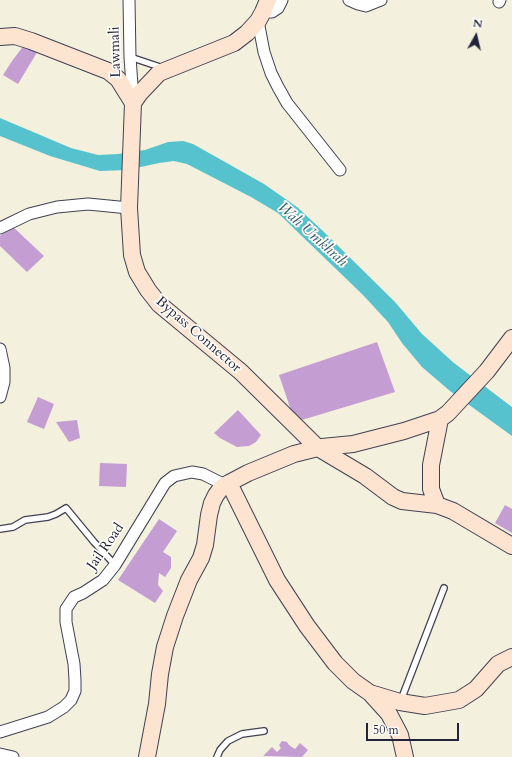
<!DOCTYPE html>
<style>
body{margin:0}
#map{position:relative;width:512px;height:757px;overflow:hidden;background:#f3f0dd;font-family:Cardo,serif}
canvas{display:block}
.north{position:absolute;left:456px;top:16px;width:40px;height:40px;-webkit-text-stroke:3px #fdfcf7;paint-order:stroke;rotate:8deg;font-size:11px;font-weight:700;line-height:16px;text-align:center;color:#22223b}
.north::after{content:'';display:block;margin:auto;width:14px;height:18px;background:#22223b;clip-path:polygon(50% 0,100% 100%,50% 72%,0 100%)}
.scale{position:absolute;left:366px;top:723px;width:93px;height:18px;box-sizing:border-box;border:2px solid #22223b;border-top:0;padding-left:5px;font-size:12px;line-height:14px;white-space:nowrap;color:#22223b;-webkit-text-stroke:3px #fdfcf7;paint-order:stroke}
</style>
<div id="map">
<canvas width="512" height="757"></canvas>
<div class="north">N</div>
<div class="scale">50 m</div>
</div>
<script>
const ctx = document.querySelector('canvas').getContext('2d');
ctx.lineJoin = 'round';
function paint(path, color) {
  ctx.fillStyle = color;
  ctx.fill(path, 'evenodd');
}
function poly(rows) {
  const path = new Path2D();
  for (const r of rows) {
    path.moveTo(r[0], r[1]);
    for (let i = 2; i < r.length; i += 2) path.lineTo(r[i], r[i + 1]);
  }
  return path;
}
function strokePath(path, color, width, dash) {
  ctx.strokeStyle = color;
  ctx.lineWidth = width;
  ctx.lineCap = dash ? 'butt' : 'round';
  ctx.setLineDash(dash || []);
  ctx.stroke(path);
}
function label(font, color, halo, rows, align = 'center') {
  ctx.font = font + ' Cardo,serif';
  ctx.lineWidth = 3.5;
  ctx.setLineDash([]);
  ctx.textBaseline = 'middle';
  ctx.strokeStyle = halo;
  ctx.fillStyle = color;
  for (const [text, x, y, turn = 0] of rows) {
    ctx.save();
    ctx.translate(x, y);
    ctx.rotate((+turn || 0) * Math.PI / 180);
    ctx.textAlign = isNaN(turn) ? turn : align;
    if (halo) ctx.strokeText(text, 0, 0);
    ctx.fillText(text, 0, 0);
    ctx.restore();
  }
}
paint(poly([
 [0,118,71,148,98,155,118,154,145,150,168,142,183,141,193,144,264,184,297,207,324,232,395,302,422,334,454,363,512,407,512,436,450,391,422,367,402,343,388,322,363,295,278,213,251,197,187,164,174,161,159,163,127,170,100,171,50,156,0,136]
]), '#55c2cd');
paint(poly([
 [25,44,39,49,18,84,3,75,12,61],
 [11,225,44,256,27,272,0,246,0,236],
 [377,342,395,392,295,422,279,375],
 [38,397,54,404,44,429,27,422],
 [238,410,261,435,256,442,249,446,237,447,220,438,214,433],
 [77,420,80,438,69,442,56,422],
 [100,463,127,464,126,487,99,486],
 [505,505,512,509,512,533,495,523],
 [159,519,177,531,163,552,171,557,171,568,165,577,159,573,158,585,163,591,155,603,118,580],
 [282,741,287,742,289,745,295,749,300,743,308,750,302,757,263,756,272,747,277,752,281,748,279,745]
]), '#c49ed2');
const lane = poly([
 [130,57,163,68],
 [0,529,13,527,25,520,48,517,56,514,66,508,94,542,115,565],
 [401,700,444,588],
 [217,757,220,750,228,741,242,734,264,731]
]);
const street = poly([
 [129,0,130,57,133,100],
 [349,0,358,4,366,6,381,0],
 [499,2,500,0],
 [263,12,272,12,278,8,282,0],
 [258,21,264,52,271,73,278,87,287,103,340,170],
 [0,228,29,214,57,207,88,204,129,208],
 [0,349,4,368,4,382,0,397],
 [0,732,48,717,64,707,71,700,75,691,75,680,74,664,66,622,66,609,74,597,83,593,103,580,115,565,165,483,174,476,192,472,203,474,225,485],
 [0,754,13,757]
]);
const secondary = poly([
 [268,0,263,12,258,21,247,33,234,43,159,73,140,93,133,103,129,208,132,255,137,272,148,290,159,304,241,372,318,448,365,476,393,497,402,501,437,505,453,511,512,546],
 [0,37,15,36,31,41,108,71,118,79,133,103],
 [229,483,248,473,294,454,322,447,353,444,404,431,440,419,448,413,487,371,512,338],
 [437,505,431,489,431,465,440,419],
 [370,693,400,702,425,706,459,700,476,689,498,664,512,657],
 [147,757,157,704,160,674,165,647,175,616,189,580,201,558,205,545,209,515,212,503,216,495,222,487,229,483,277,580,307,626,335,663,353,681,370,693,389,714,400,735,405,757]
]);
strokePath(lane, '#414153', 8);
strokePath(street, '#414153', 13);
strokePath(secondary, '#414153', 18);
strokePath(lane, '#fff', 5.5);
strokePath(street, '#fff', 11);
strokePath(secondary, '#fde4d1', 16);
label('14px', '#22223b', '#fdfcf7', [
 ["Lawmali",116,52,-92],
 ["Bypass Connector",198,335,41],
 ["Jail Road",106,547,-55]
]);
label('italic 15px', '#345a6e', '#fdfcf7', [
 ["Wah Umkhrah",312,235,42]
]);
</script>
